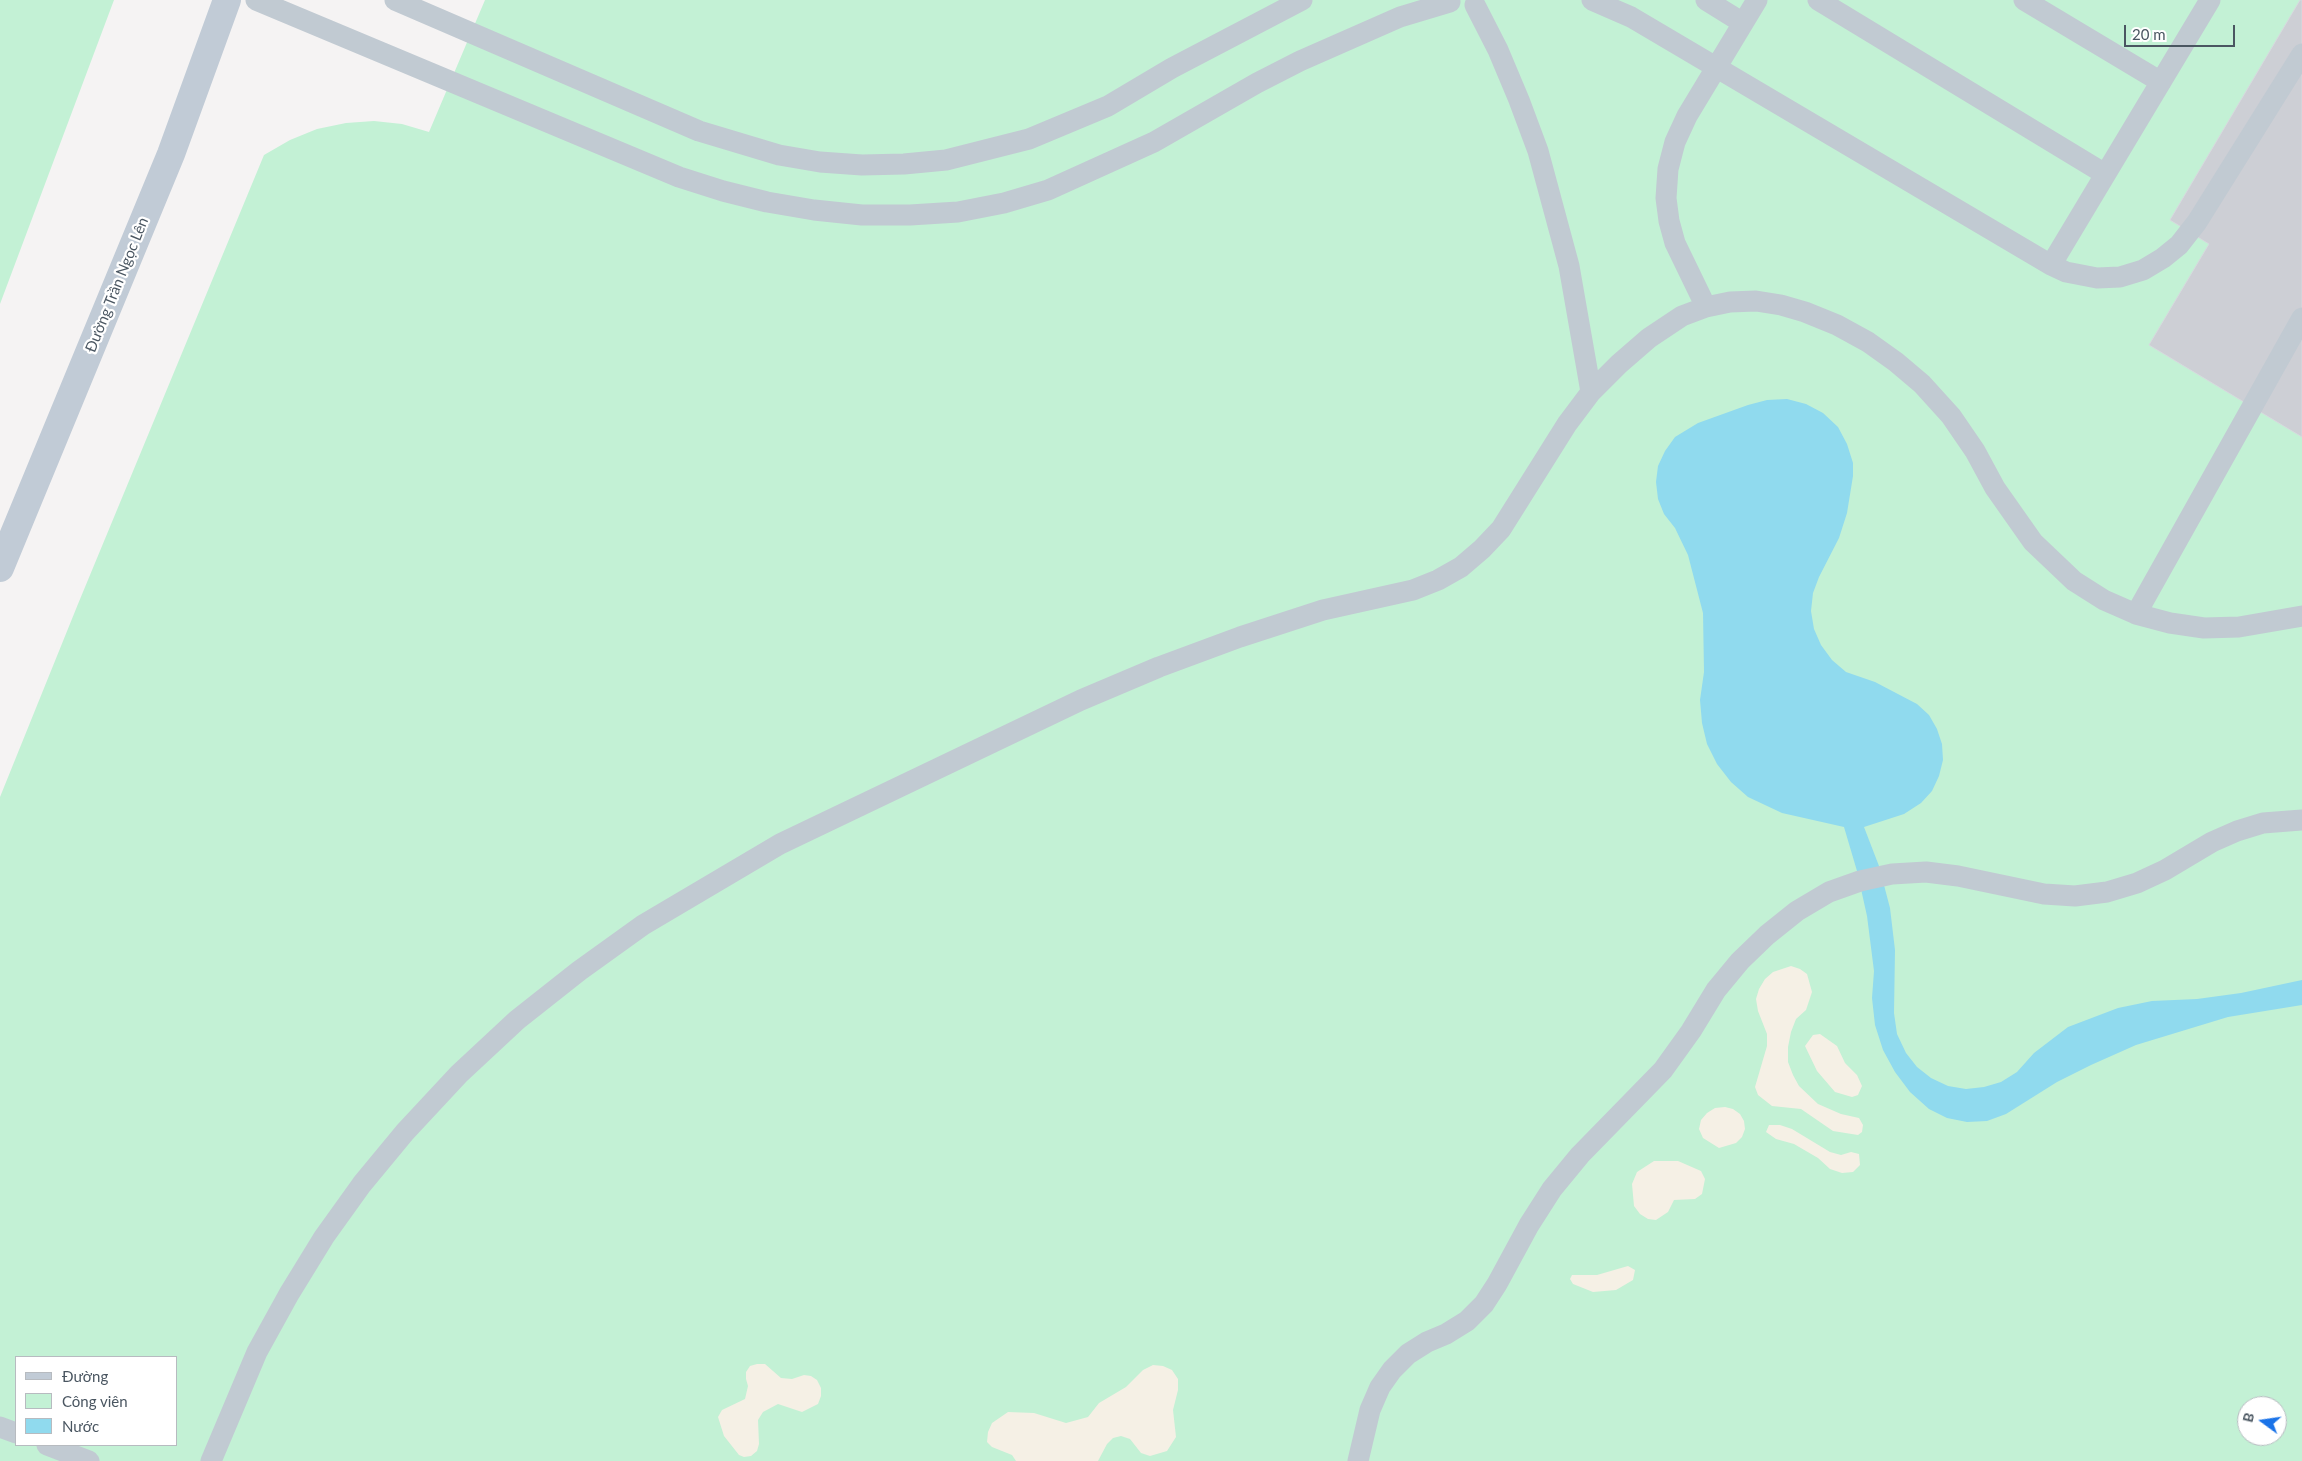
<!DOCTYPE html>
<meta charset="utf-8">
<style>
body{margin:0}
#map{position:relative;width:2302px;height:1461px;overflow:hidden;background:#f5f3f3;font-family:Lato,sans-serif}
canvas{display:block}
.legend{position:absolute;left:15px;top:1356px;width:162px;height:90px;box-sizing:border-box;background:#fff;border:1px solid #b7bbc0;margin:0;padding:6px 9px;list-style:none;font-size:15px;color:#4a5661}
.legend li{display:flex;align-items:center;gap:10px;height:25px}
.legend b{width:25px;border:1px solid #b7bbc0}
.north{position:absolute;left:2237px;top:1396px;width:50px;height:50px;box-sizing:border-box;background:#fff;border:1px solid #b7bbc0;border-radius:50%;rotate:284deg;font-size:14px;font-weight:700;line-height:20px;text-align:center;color:#4a5661}
.north::after{content:'';display:block;margin:auto;width:18px;height:22px;background:#1a73e8;clip-path:polygon(50% 0,100% 100%,50% 72%,0 100%)}
.scale{position:absolute;left:2124px;top:25px;width:111px;height:22px;box-sizing:border-box;border:2px solid #4a5661;border-top:0;padding-left:6px;font-size:15px;line-height:18px;white-space:nowrap;color:#4a5661;-webkit-text-stroke:4px #fff;paint-order:stroke}
</style>
<div id="map">
<canvas width="2302" height="1461"></canvas>
<ul class="legend">
<li><b style="height:6px;background:#c1cbd6"></b>Đường</li>
<li><b style="height:14px;background:#c3f1d5"></b>Công viên</li>
<li><b style="height:14px;background:#90daee"></b>Nước</li>
</ul>
<div class="north">B</div>
<div class="scale">20 m</div>
</div>
<script>
const ctx = document.querySelector('canvas').getContext('2d');
ctx.lineJoin = 'round';
function paint(path, color) {
  ctx.fillStyle = color;
  ctx.fill(path, 'evenodd');
}
function poly(rows) {
  const path = new Path2D();
  for (const r of rows) {
    path.moveTo(r[0], r[1]);
    for (let i = 2; i < r.length; i += 2) path.lineTo(r[i], r[i + 1]);
  }
  return path;
}
function strokePath(path, color, width, dash) {
  ctx.strokeStyle = color;
  ctx.lineWidth = width;
  ctx.lineCap = dash ? 'butt' : 'round';
  ctx.setLineDash(dash || []);
  ctx.stroke(path);
}
function label(font, color, halo, rows, align = 'center') {
  ctx.font = font + ' Lato,sans-serif';
  ctx.lineWidth = 4.5;
  ctx.setLineDash([]);
  ctx.textBaseline = 'middle';
  ctx.strokeStyle = halo;
  ctx.fillStyle = color;
  for (const [text, x, y, turn = 0] of rows) {
    ctx.save();
    ctx.translate(x, y);
    ctx.rotate((+turn || 0) * Math.PI / 180);
    ctx.textAlign = isNaN(turn) ? turn : align;
    if (halo) ctx.strokeText(text, 0, 0);
    ctx.fillText(text, 0, 0);
    ctx.restore();
  }
}
paint(poly([
 [0,0,114,0,0,304],
 [485,0,2302,0,2302,1461,0,1461,0,797,78,604,264,155,290,140,317,129,346,123,374,121,402,124,429,132],
 [16,1357,176,1357,176,1445,16,1445],
 [2247,1406,2277,1406,2277,1436,2247,1436]
]), '#c3f1d5');
paint(poly([
 [1791,966,1800,969,1807,974,1812,992,1806,1010,1796,1019,1791,1032,1788,1047,1788,1062,1793,1075,1799,1086,1818,1104,1841,1114,1859,1118,1863,1125,1862,1132,1858,1135,1833,1131,1801,1109,1772,1106,1758,1095,1755,1087,1767,1046,1767,1034,1758,1011,1756,999,1759,989,1765,979,1773,972],
 [1820,1034,1837,1046,1845,1063,1857,1075,1862,1086,1858,1095,1852,1097,1835,1092,1817,1071,1805,1046,1813,1035],
 [1725,1107,1733,1109,1740,1114,1744,1121,1745,1129,1742,1137,1736,1143,1719,1148,1703,1138,1699,1129,1701,1120,1707,1113,1715,1108],
 [1769,1125,1780,1125,1792,1129,1830,1152,1841,1155,1851,1152,1859,1154,1860,1165,1853,1172,1842,1173,1830,1169,1818,1158,1794,1144,1776,1139,1766,1132],
 [1654,1161,1678,1161,1701,1171,1705,1179,1702,1194,1695,1199,1674,1200,1668,1212,1656,1220,1648,1219,1640,1214,1634,1206,1632,1184,1637,1172],
 [1628,1266,1635,1270,1633,1280,1616,1290,1593,1292,1573,1284,1570,1279,1572,1275,1597,1275],
 [757,1364,765,1364,781,1378,792,1379,804,1375,811,1376,817,1380,821,1388,821,1396,818,1404,802,1412,778,1404,763,1412,758,1420,759,1444,757,1451,751,1456,744,1457,739,1455,724,1436,718,1417,722,1410,745,1399,748,1386,746,1379,746,1372,750,1366],
 [1153,1365,1163,1366,1172,1370,1178,1379,1178,1390,1173,1410,1176,1437,1167,1451,1150,1456,1141,1453,1130,1439,1121,1436,1113,1438,1107,1444,1098,1461,1016,1461,1012,1455,992,1447,987,1442,988,1432,992,1423,1008,1412,1034,1413,1066,1423,1088,1417,1099,1403,1126,1387,1143,1370]
]), '#f5f0e5');
paint(poly([
 [1787,399,1806,404,1823,413,1838,427,1847,444,1853,463,1853,476,1847,513,1839,538,1819,577,1813,593,1811,611,1814,629,1821,645,1832,660,1846,672,1875,682,1917,704,1929,715,1937,729,1942,744,1943,760,1939,776,1932,791,1921,803,1904,814,1864,827,1879,866,1890,908,1895,950,1894,1013,1897,1034,1906,1053,1917,1067,1931,1078,1948,1086,1966,1089,1984,1087,2001,1082,2017,1072,2034,1053,2068,1027,2118,1008,2152,1001,2197,999,2241,993,2302,980,2302,1005,2228,1017,2136,1045,2091,1065,2057,1082,2006,1114,1987,1121,1967,1122,1947,1118,1929,1109,1910,1092,1895,1072,1883,1050,1875,1025,1872,998,1874,971,1867,916,1857,871,1844,827,1782,813,1748,797,1731,782,1717,764,1707,744,1702,723,1700,700,1704,672,1703,613,1688,555,1675,528,1664,514,1658,499,1656,482,1658,466,1665,451,1675,437,1698,423,1748,405,1767,400]
]), '#90daee');
const building = poly([
 [2300,0,2302,0,2302,437,2149,345,2209,244,2170,220,2300,0]
]);
paint(building, '#cdcfd5');
strokePath(building, '#d7d9de', 1);
strokePath(poly([
 [256,0,679,177,723,191,767,202,814,210,862,215,910,215,958,212,1004,203,1048,190,1154,142,1257,83,1300,61,1400,17,1450,2],
 [395,0,699,131,779,155,820,162,862,165,904,164,946,160,1029,139,1108,106,1172,68,1302,0],
 [1592,0,1631,17,2051,265,2066,272,2097,278,2120,277,2143,270,2163,258,2179,245,2197,222,2302,54],
 [1706,0,1743,23],
 [1818,0,2105,174],
 [2024,0,2161,82],
 [1475,5,1498,50,1519,100,1538,151,1569,266,1591,392],
 [2051,265,2210,0],
 [1706,307,1675,243,1669,221,1666,198,1668,169,1675,142,1687,116,1757,0],
 [2136,614,2302,318],
 [0,1427,16,1433],
 [47,1445,89,1461],
 [211,1461,257,1352,289,1294,324,1237,362,1184,405,1132,459,1074,517,1020,579,971,643,925,780,844,1081,700,1159,667,1240,637,1323,610,1413,590,1438,580,1461,567,1482,549,1501,529,1567,424,1591,392,1619,364,1649,338,1682,316,1706,307,1730,302,1756,301,1781,305,1805,312,1837,325,1868,342,1896,362,1922,384,1951,416,1975,451,1995,488,2033,542,2074,581,2104,600,2136,614,2170,623,2204,628,2239,627,2302,616],
 [1358,1461,1370,1410,1380,1387,1392,1370,1408,1354,1427,1342,1446,1334,1467,1321,1484,1304,1497,1284,1529,1225,1552,1189,1580,1155,1663,1070,1691,1031,1716,990,1740,961,1767,935,1797,911,1829,892,1860,881,1892,874,1926,872,1958,876,2044,894,2075,896,2107,892,2137,883,2165,870,2212,842,2237,831,2263,823,2302,820]
]), '#c1cad2', 21);
strokePath(poly([
 [0,568,171,154,227,0]
]), '#c1cbd6', 28);
label('15px', '#4a5661', '#fff', [
 ["Đường Trần Ngọc Lên",117,285,-68]
]);
</script>
